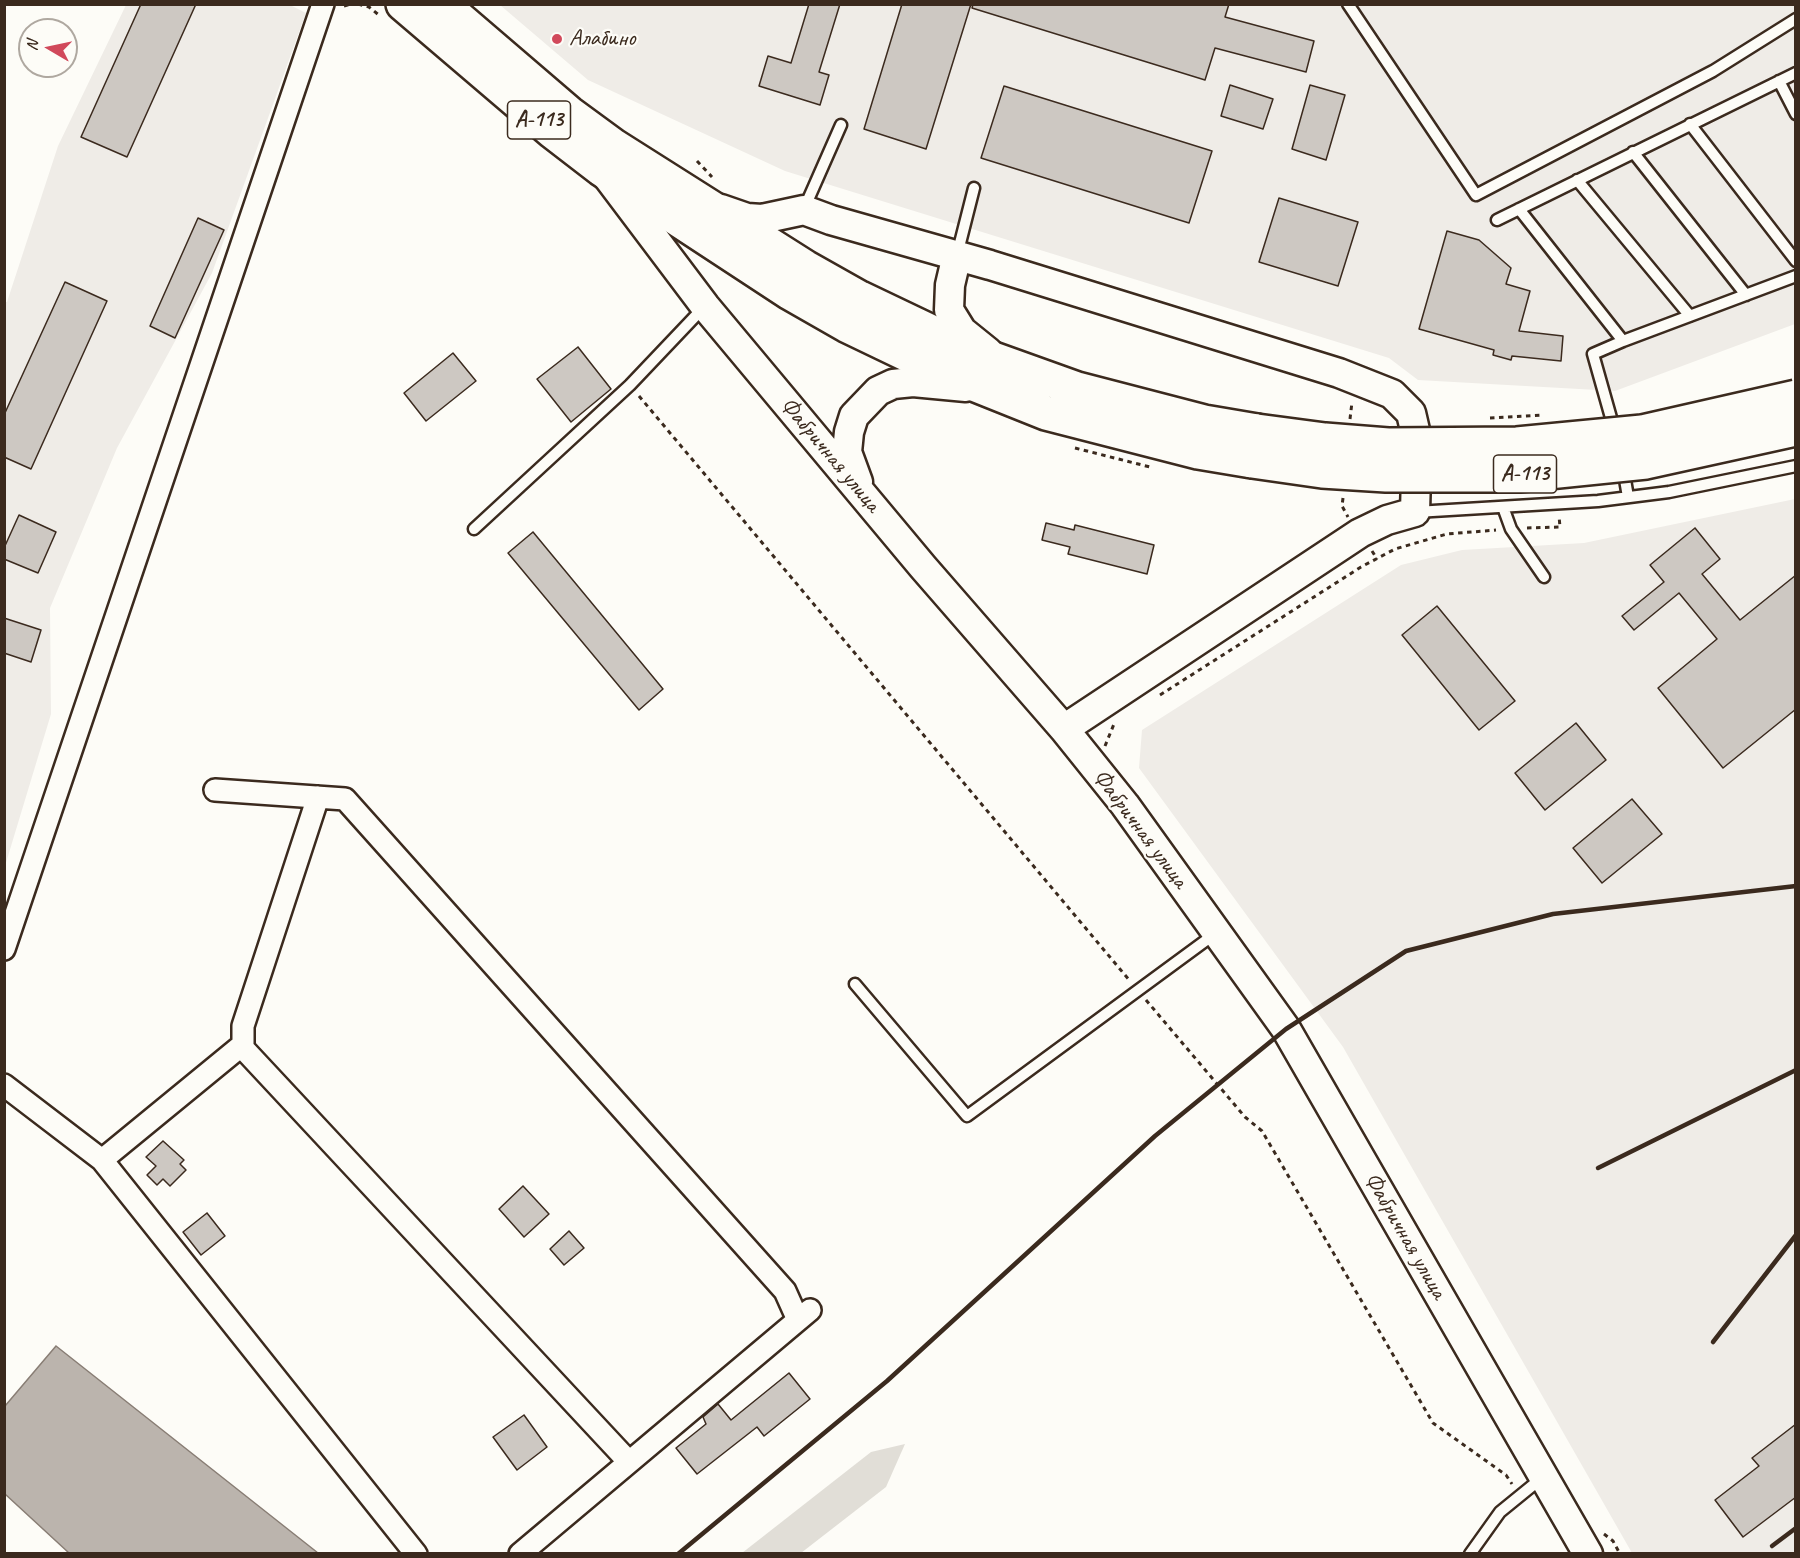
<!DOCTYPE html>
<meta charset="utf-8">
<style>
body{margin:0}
#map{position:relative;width:1800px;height:1558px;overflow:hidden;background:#fdfcf7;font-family:Caveat,sans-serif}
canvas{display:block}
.frame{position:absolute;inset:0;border:6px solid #3b2a1e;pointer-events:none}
.north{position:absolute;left:18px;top:18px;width:60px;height:60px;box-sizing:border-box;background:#fdfcf7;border:2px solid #afa8a0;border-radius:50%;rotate:279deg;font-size:16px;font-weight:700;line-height:24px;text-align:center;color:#3b2a1e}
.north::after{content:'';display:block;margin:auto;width:21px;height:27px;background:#d1495b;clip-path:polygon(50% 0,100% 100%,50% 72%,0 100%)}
</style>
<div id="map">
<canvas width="1800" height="1558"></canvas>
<div class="frame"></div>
<div class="north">N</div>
</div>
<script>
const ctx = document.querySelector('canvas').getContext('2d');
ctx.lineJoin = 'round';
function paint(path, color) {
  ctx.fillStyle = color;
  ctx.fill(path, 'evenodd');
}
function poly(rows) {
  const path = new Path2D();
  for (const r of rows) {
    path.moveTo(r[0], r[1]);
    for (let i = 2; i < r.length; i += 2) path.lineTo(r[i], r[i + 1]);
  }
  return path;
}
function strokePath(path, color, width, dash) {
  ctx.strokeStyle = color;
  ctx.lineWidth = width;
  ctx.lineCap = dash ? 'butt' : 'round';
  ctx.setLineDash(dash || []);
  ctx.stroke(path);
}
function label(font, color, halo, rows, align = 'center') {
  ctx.font = font + ' Caveat,sans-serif';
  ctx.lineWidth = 4.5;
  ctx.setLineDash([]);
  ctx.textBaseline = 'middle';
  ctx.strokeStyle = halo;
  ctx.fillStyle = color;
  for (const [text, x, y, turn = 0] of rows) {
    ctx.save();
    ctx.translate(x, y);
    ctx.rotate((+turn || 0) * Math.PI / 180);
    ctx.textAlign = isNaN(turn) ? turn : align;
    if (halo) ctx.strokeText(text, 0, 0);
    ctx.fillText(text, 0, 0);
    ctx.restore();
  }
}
paint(poly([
 [126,5,290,5,306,13,212,273,117,448,50,608,51,714,5,866,5,302,7,302,58,146],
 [500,5,1795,5,1795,324,1615,391,1418,380,1389,358,785,171,588,80],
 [1795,499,1795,1553,1632,1553,1343,1047,1139,768,1142,730,1401,565,1462,550,1584,543]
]), '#efece7');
paint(poly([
 [905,1444,886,1487,801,1553,742,1553,871,1452]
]), '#e1ded7');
const water = poly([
 [56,1346,318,1553,69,1553,5,1494,5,1406,56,1346]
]);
paint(water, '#bbb4ad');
strokePath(water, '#887d74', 1.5);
const building = poly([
 [141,4,196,4,127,157,81,137,141,4],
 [809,4,840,4,819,72,829,75,820,105,759,86,768,56,791,63,809,4],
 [902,4,971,4,926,149,864,129,902,4],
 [973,4,1229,4,1225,17,1314,41,1306,72,1215,48,1205,80,972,8,973,4],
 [1230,85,1273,99,1263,129,1221,116,1230,85],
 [1310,85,1345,95,1326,160,1292,149,1310,85],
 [1004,86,1212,151,1189,223,981,158,1004,86],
 [1279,198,1358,222,1338,286,1259,262,1279,198],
 [198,218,224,230,175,338,150,326,198,218],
 [1447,231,1479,240,1511,268,1506,284,1530,291,1519,331,1563,336,1561,361,1512,356,1511,360,1493,355,1494,350,1419,329,1447,231],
 [65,282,107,301,31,469,4,457,4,415,65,282],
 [578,347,611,389,571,422,537,379,578,347],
 [453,353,476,381,426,421,404,393,453,353],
 [19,515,56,532,38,573,4,559,4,548,19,515],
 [1046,523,1074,530,1075,525,1154,545,1147,574,1068,554,1070,547,1042,540,1046,523],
 [1695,528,1720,559,1702,574,1740,620,1796,575,1796,709,1723,768,1658,688,1717,639,1679,593,1634,630,1622,616,1664,582,1650,565,1695,528],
 [533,532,663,689,639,710,508,553,533,532],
 [1437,606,1515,701,1479,730,1402,635,1437,606],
 [4,618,41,630,31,662,4,653,4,618],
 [1576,723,1606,760,1545,810,1515,773,1576,723],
 [1632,799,1662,834,1602,883,1573,848,1632,799],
 [163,1141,184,1160,180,1164,186,1170,170,1186,163,1179,157,1185,147,1175,156,1166,146,1157,163,1141],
 [523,1186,549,1214,524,1237,499,1209,523,1186],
 [207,1213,225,1236,201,1255,183,1232,207,1213],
 [569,1231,584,1248,564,1265,550,1249,569,1231],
 [789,1373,810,1399,764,1436,757,1427,697,1474,676,1448,706,1424,703,1417,718,1404,731,1420,789,1373],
 [524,1415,547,1447,517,1470,493,1437,524,1415],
 [1796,1424,1796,1497,1743,1537,1715,1500,1759,1466,1752,1458,1796,1424]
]);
paint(building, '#cdc8c2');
strokePath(building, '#3b2a1e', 1.5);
const lane = poly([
 [1348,4,1476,195,1713,71,1796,19],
 [1779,81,1796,114],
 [1690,124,1796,261],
 [1633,152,1746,295],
 [1577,180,1690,316],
 [804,209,841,125],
 [1519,209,1623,341,1796,276],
 [1497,220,1796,73],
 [957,255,974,188],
 [1615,432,1593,354,1623,341],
 [1623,468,1628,497],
 [1503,507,1511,529,1544,577],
 [1416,512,1598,501,1669,492,1796,466],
 [474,529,630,385,705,306],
 [855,984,967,1116,1216,933],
 [1470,1554,1500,1512,1543,1477]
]);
const street = poly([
 [215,790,345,799,785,1291,798,1320],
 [4,949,323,4],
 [243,1048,243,1026,318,797],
 [4,1085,102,1160,416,1554],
 [102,1160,241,1046,629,1462],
 [520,1554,810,1310]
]);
const secondary = poly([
 [607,176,705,306,923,567,1064,729,1125,805,1286,1029,1588,1554],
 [721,209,747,218,762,219,804,210,831,220,990,265,1339,373,1392,394,1411,413,1417,439,1415,512,1387,520,1360,533,1064,729],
 [957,255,950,285,949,310,962,331,988,352],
 [858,482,847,452,849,432,854,416,878,391,893,384,913,382,966,387]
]);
const highway = poly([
 [403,4,553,132,601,169,790,293,846,325,946,373,1046,413,1198,452,1252,461],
 [442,4,569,113,614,146,805,267,860,298,971,351,1077,389,1204,422,1257,431]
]);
strokePath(lane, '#3b2a1e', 15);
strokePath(street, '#3b2a1e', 26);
strokePath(secondary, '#3b2a1e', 33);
strokePath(highway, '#3b2a1e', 38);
strokePath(poly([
 [358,4,369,7,380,16],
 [344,6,352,4],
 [697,161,712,177],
 [639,396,1130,981],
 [1490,418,1543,415],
 [1350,419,1352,402],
 [1075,448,1150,467],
 [1343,498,1342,506,1348,517],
 [1527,528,1560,527,1559,516],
 [1372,551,1377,559],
 [1160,695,1361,567,1395,549,1447,534,1496,530],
 [1105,746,1114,724],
 [1146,1000,1245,1117,1262,1131,1433,1423,1506,1475,1512,1484],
 [1604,1534,1613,1541,1620,1554]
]), '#3b2a1e', 3, [4.5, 4.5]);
strokePath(lane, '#fdfcf7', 10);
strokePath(street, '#fdfcf7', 21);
strokePath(secondary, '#fdfcf7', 28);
strokePath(highway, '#fdfcf7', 33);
strokePath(poly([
 [1598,1168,1796,1070],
 [1713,1342,1796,1235],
 [1772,1546,1796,1528],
 [678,1554,887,1381,1155,1136,1286,1029,1406,951,1553,914,1796,886]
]), '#3b2a1e', 4.5);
const highwayBridge = poly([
 [1257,431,1325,440,1388,445,1517,444,1642,432,1796,397],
 [1252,461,1322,471,1386,475,1519,475,1646,462,1796,429]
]);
strokePath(highwayBridge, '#3b2a1e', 38, []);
strokePath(highwayBridge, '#fdfcf7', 33);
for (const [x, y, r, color] of [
 [557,39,6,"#d1495b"]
]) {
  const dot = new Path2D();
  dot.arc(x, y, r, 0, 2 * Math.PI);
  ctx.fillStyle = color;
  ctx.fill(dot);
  strokePath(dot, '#fdfcf7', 2);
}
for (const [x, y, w] of [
 [539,120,63],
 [1525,474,63]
]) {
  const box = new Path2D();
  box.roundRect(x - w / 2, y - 19, w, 38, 4.5);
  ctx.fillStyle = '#fdfcf7';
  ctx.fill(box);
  strokePath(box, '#3b2a1e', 1.5);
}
label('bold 22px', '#3b2a1e', null, [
 ["А-113",539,120],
 ["А-113",1525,474]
]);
label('24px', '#3b2a1e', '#fdfcf7', [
 ["Алабино",569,39]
], 'left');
label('24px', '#3b2a1e', '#fdfcf7', [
 ["Фабричная улица",830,455,50],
 ["Фабричная улица",1140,829,53],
 ["Фабричная улица",1405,1236,60]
]);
</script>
